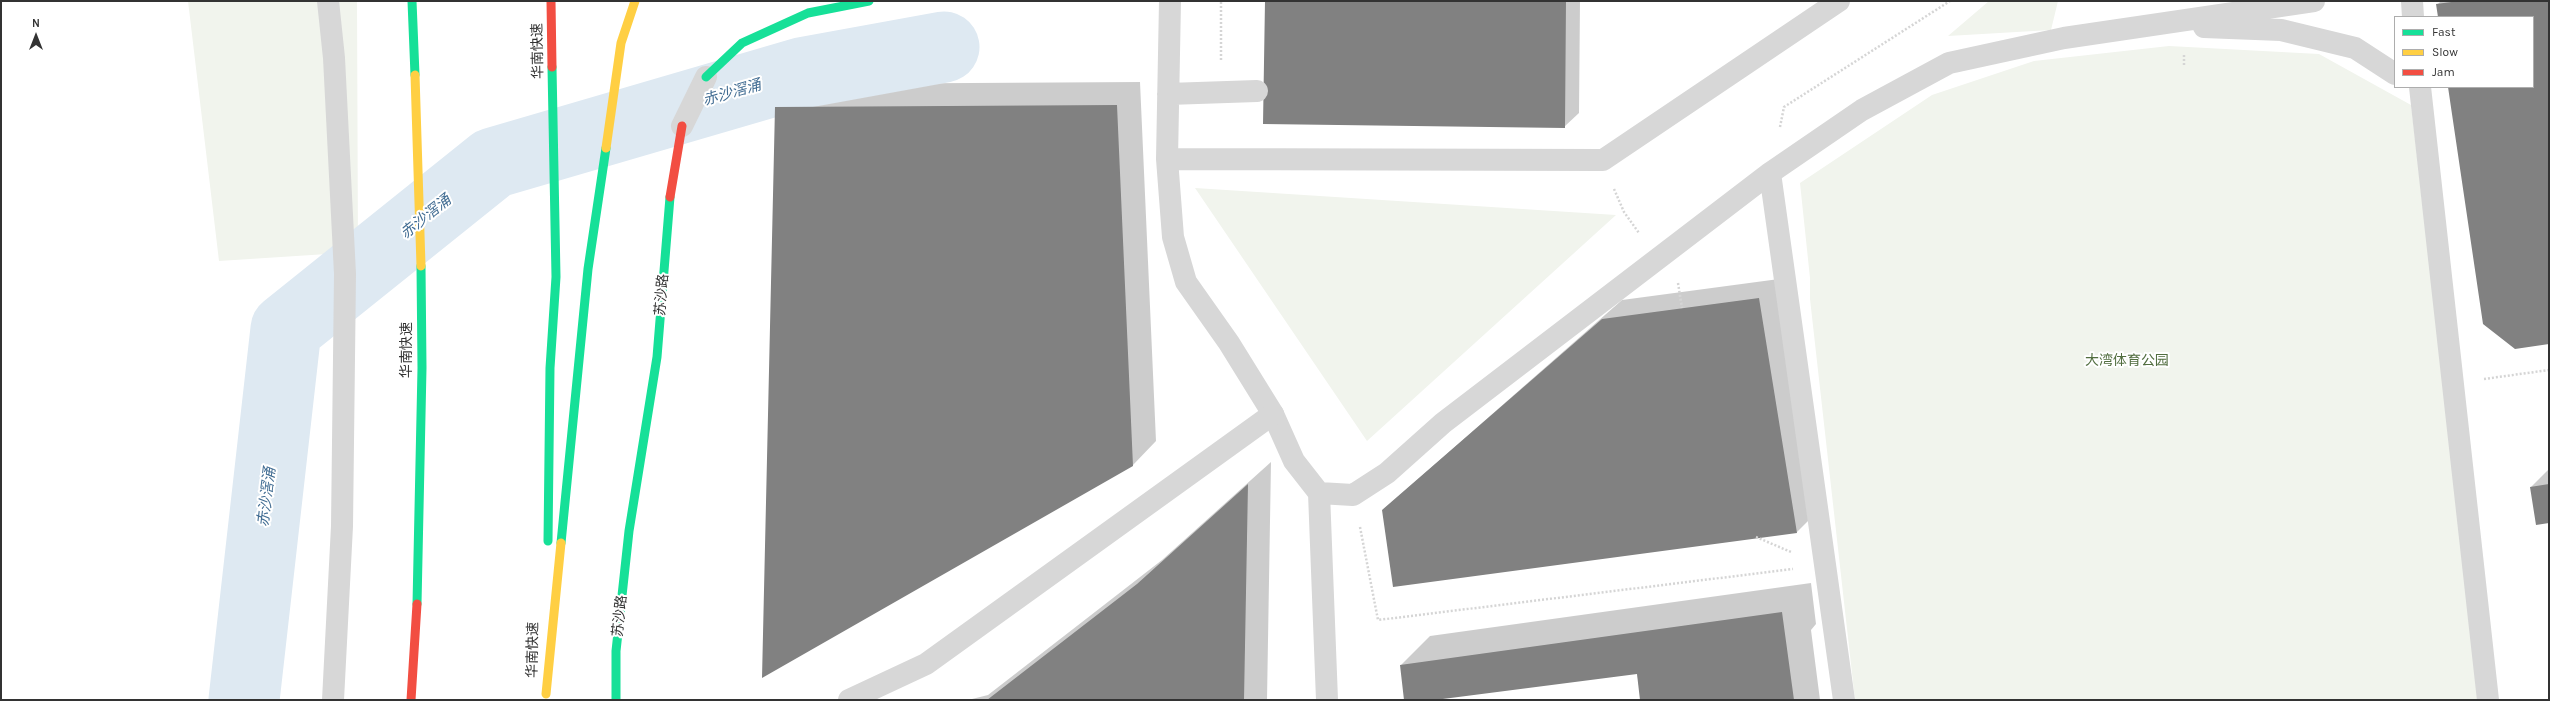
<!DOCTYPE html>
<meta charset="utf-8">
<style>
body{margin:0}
#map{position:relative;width:2550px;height:701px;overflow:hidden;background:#fff;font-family:Karla,sans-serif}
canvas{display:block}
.frame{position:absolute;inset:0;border:2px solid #333;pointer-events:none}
.legend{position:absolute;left:2394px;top:16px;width:140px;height:72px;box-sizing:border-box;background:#fff;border:1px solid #adadad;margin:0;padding:5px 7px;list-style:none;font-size:12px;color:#333}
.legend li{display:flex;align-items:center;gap:8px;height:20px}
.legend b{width:20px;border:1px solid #adadad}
.north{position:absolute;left:16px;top:16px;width:40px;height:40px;-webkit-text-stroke:3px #fff;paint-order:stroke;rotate:0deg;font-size:11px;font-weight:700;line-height:16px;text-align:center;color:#333}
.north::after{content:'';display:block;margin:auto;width:14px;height:18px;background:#333;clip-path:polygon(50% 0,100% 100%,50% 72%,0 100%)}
</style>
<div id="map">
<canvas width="2550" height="701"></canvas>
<div class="frame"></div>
<ul class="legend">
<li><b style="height:5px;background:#16e098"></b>Fast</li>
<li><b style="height:5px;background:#ffcf43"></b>Slow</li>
<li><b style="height:5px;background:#f24e42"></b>Jam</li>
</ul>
<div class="north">N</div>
</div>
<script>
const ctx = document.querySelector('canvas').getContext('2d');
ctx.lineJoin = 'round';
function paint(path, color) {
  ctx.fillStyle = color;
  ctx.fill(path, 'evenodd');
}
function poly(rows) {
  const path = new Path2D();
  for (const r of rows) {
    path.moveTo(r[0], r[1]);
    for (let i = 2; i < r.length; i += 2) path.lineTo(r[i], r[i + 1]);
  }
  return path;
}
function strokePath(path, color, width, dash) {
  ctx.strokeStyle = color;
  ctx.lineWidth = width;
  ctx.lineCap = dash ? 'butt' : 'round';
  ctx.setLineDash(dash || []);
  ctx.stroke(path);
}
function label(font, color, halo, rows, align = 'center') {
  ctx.font = font + ' Karla,"Noto Sans SC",sans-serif';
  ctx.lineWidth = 4;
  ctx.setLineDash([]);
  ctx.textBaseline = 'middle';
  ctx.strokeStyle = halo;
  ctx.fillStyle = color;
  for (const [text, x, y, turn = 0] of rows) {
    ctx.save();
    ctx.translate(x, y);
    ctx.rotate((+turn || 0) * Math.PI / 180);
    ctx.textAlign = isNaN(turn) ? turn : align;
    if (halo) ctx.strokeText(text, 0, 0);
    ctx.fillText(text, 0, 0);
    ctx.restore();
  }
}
paint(poly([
 [188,1,357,1,358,252,219,261],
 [1989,1,2058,1,2051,30,1948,36],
 [2169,46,2319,54,2411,105,2480,700,1855,700,1810,299,1810,278,1800,183,1932,95,2034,61],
 [1195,188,1616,215,1367,441]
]), '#f1f4ed');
paint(poly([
 [1266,1,1580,1,1579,113,1564,127],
 [2441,1,2549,1,2549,343,2449,87,2533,87,2533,17,2439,17,2437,5],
 [1140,82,1156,441,1133,465,763,676,776,107,799,84],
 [1779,279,1816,513,1797,532,1383,510,1622,300],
 [1271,462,1267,700,968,700,988,695,1162,560],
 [2549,469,2549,522,2531,487],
 [1811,583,1816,624,1811,630,1820,700,1641,700,1637,672,1427,700,1405,700,1401,665,1430,636]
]), '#0003');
strokePath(poly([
 [244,700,286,329,493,163,801,73,944,47]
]), '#dee9f2', 71);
paint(poly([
 [1265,1,1566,1,1565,128,1263,124],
 [2459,1,2549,1,2549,344,2515,349,2483,324,2448,87,2533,87,2533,17,2438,17,2436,4],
 [1117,105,1133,466,762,678,775,107],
 [1759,298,1797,533,1393,587,1382,510,1602,319],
 [1248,484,1244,700,987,700,1137,584],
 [2549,484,2549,523,2536,525,2530,487],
 [1782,612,1794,700,1640,700,1637,674,1435,700,1404,700,1400,665]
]), '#818181');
strokePath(poly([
 [1221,60,1221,1],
 [2184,65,2184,53],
 [1780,127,1784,107,1950,1],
 [1614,189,1624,212,1639,233],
 [1678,283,1682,308],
 [2484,379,2549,370],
 [1360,527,1378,620,1793,569],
 [1756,537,1791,552]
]), '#d5d5d5', 2.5, [2, 2]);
strokePath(poly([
 [328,1,334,58,345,274,342,526,333,700],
 [1170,1,1167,159,1173,237,1186,282,1229,343,1273,414,1294,461,1319,493,1353,495,1387,473,1443,423,1770,173,1862,110,1949,63,2064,38,2314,1],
 [2412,1,2413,17],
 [2204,27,2281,30,2355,48,2395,74],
 [2420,87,2488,700],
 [1168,94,1257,91],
 [1167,159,1603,160,1839,1],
 [1770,173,1844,700],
 [1319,493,1327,700]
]), '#d7d7d7', 22);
strokePath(poly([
 [682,126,706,77],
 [849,700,926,664,1273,414]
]), '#d7d7d7', 22);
strokePath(poly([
 [412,1,415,75],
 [706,77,742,43,808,13,869,1],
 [548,541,550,368,556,277,552,67],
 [561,543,588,269,606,148],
 [417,604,422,368,421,266],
 [616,700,616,651,629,531,657,357,670,197]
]), '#16e098', 9);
strokePath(poly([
 [415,75,421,266],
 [606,148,621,43,635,1],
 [546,694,561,543]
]), '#ffcf43', 9);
strokePath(poly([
 [551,1,552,67],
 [670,197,682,126],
 [411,700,417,604]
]), '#f24e42', 9);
label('14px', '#333', '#fff', [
 ["华南快速",538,51,-91],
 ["苏沙路",662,295,-85],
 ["华南快速",407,350,-90],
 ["苏沙路",620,616,-84],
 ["华南快速",533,650,-89]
]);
label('14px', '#526e40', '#fff', [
 ["大湾体育公园",2127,361]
]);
label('italic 15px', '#426d93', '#fff', [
 ["赤沙滘涌",732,93,-16],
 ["赤沙滘涌",426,217,-39],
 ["赤沙滘涌",267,497,-83]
]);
</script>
